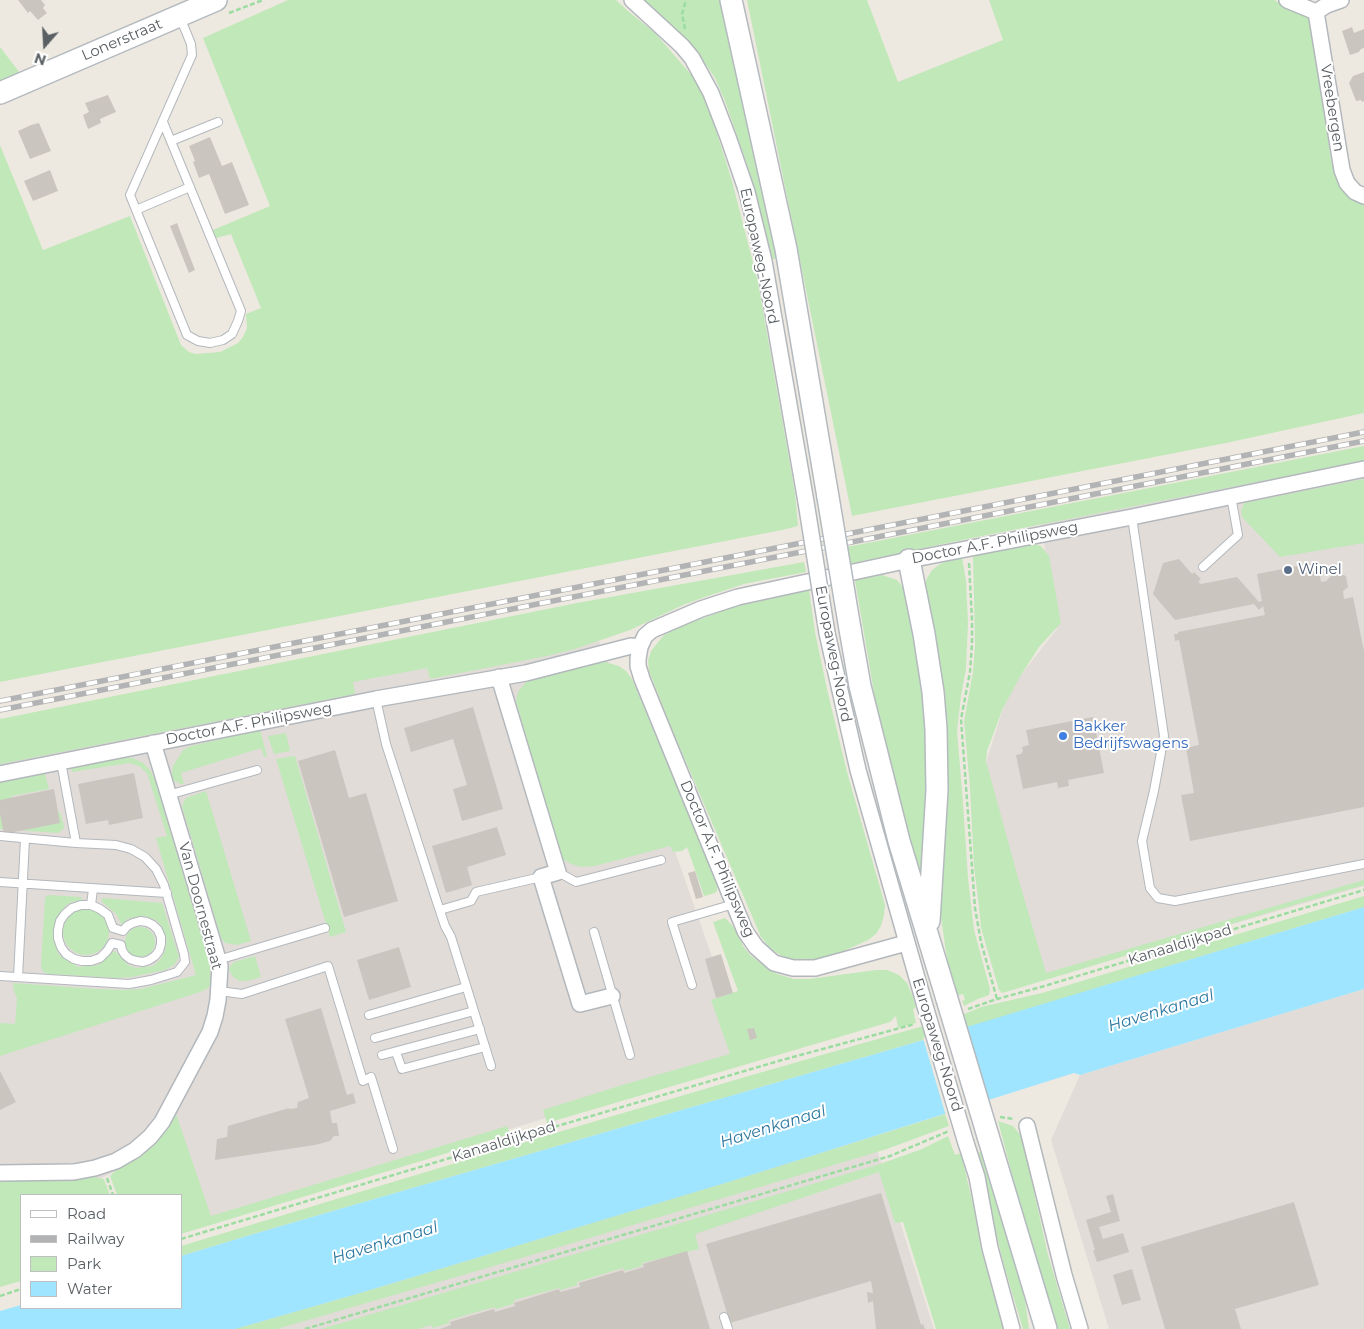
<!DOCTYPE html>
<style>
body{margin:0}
#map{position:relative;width:1364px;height:1329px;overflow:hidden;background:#eee9e0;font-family:Montserrat,sans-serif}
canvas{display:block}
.legend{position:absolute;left:20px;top:1194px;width:162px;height:115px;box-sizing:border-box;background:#fff;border:1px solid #bdbfc1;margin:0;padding:6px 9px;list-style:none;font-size:15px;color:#595f63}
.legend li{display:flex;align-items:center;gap:10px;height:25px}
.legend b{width:25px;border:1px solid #bdbfc1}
.north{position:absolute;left:20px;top:20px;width:50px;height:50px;-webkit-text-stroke:4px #fff;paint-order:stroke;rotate:199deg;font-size:14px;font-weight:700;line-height:20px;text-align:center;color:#595f63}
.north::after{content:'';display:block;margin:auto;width:18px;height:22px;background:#595f63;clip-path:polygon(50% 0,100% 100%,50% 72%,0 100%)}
</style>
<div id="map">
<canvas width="1364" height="1329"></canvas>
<ul class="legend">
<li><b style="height:6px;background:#fff"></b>Road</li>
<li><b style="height:6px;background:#b2b3b4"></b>Railway</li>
<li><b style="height:14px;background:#c1e8b9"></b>Park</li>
<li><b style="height:14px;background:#9fe5ff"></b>Water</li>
</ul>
<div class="north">N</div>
</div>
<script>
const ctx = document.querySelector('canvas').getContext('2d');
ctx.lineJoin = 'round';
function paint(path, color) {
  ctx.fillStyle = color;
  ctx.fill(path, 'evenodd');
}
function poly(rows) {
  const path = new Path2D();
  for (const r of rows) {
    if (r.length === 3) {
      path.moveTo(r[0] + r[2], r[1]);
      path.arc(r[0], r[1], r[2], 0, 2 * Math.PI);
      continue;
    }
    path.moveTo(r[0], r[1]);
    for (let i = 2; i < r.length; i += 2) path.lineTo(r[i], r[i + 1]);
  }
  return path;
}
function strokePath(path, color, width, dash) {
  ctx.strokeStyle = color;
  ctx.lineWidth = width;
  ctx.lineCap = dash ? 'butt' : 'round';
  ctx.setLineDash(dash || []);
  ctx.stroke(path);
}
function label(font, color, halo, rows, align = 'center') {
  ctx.font = font + ' Montserrat,sans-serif';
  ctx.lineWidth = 4;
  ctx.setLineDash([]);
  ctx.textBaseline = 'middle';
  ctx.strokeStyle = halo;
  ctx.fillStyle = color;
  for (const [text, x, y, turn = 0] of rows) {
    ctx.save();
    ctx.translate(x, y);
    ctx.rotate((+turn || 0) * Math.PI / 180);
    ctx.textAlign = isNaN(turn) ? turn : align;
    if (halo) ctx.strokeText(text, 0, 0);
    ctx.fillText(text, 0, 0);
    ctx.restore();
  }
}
paint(poly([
 [1364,455,1364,886,1043,979,986,762,1009,690,1057,629,1040,518],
 [584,607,611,668,747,1057,204,1222,156,1145,127,1166,95,1181,0,1182,0,720],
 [1364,989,1364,1329,1109,1329,1051,1140,1080,1075],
 [873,1137,934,1329,235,1329,360,1293]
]), '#e1dcd8');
paint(poly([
 [288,0,616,0,628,11,655,33,694,78,709,108,732,181,758,282,795,493,798,526,782,530,0,682,0,145,43,250,130,216,181,345,189,352,196,354,220,352,238,343,243,337,247,328,246,314,261,308,231,234,216,238,213,230,270,206,203,38],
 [644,0,720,0,742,83,778,259,773,259,749,170,725,101,715,78,698,53],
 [747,0,867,0,898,82,1003,40,989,0,1274,0,1280,3,1302,11,1309,17,1311,23,1331,160,1339,185,1346,194,1361,203,1364,204,1364,413,1226,443,852,516],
 [0,47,20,73,0,81],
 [1364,446,1364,461,972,538,862,561,850,564,847,547],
 [1363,479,1364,480,1364,543,1280,557,1242,517,1241,511,1244,503],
 [1034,544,1041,546,1049,556,1061,623,1039,647,1021,675,1003,708,987,751,986,761,1017,874,1046,973,1364,880,1364,885,1294,905,1009,991,1002,993,999,990,981,928,979,907,974,867,970,788,964,721,973,672,975,644,973,556],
 [962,557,966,581,968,623,966,669,961,696,957,731,963,802,968,878,974,930,990,989,989,995,978,999,964,1006,962,1001,965,1000,963,994,955,996,946,952,940,910,924,587,927,578,932,570,940,564,947,561],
 [804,562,806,572,744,584,705,597,683,605,630,630,575,649,547,656,430,679,427,668,353,682,355,694,0,764,0,719,577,603],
 [882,575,897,580,910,596,931,748,924,888,910,841,879,722,855,580],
 [809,590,815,632,827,689,847,772,885,905,884,915,881,926,876,934,868,940,835,955,817,961,798,962,780,955,769,947,761,937,671,727,649,671,648,661,651,651,664,635,679,627,734,607],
 [597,662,605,662,619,666,626,671,632,679,698,837,717,886,717,891,715,893,704,896,687,847,682,851,673,852,670,846,595,866,581,867,571,864,561,858,516,701,518,692,526,682],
 [260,730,267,756,264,757,261,748,181,773,184,784,181,784,172,780,172,772,173,766,183,750,191,746],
 [286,733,290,751,274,754,268,736],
 [295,756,346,932,330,937,276,759],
 [122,758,133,758,143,763,150,770,155,780,210,965,211,984,207,989,200,992,0,1056,0,1023,15,1024,17,998,14,991,13,983,97,989,125,990,141,989,196,975,156,838,167,836,147,773,139,766,129,763,72,772,71,769,73,767],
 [45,774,49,789,11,796,16,820,60,812,64,826,63,829,58,833,0,829,0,781],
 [206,791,251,941,237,945,225,943,221,938,182,806,186,798],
 [49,895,81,897,82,900,72,902,65,906,56,926,54,935,58,954,78,967,98,965,114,951,116,952,128,965,136,968,153,966,160,960,165,951,167,939,161,925,156,920,144,916,137,917,127,919,122,925,116,914,101,901,103,898,162,903,179,957,177,961,174,965,165,970,132,977,116,978,48,974,44,972,41,968,41,963,45,899,46,896],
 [1364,896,1364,907,966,1028,962,1015,981,1007,1042,993],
 [86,932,23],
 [725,918,731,924,739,935,743,946,750,955,767,968,777,974,794,979,809,979,876,970,887,970,899,975,907,983,913,997,916,1008,913,1009,916,1023,898,1028,896,1016,890,1022,547,1123,543,1110,622,1085,730,1054,711,1000,738,991,713,922],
 [140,942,15],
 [255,956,261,977,247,981,240,981,234,978,230,972,229,968,234,962],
 [923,1026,927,1039,257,1233,181,1256,181,1246,535,1139,752,1075],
 [176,1114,211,1216,507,1126,510,1134,181,1234,181,1195,117,1195,110,1176,116,1170,140,1155,155,1143,166,1131],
 [945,1114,949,1126,887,1149,566,1245,277,1329,235,1329,360,1293,735,1180],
 [998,1121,1013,1126,1022,1137,1048,1255,1070,1329,1055,1329,1031,1247],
 [948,1136,955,1155,961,1153,974,1209,981,1249,1004,1329,936,1329,903,1222,895,1223,879,1172,695,1234,699,1249,642,1263,642,1266,625,1271,623,1268,577,1282,577,1285,561,1290,559,1288,514,1300,513,1304,496,1309,494,1307,449,1320,449,1323,433,1328,431,1325,418,1329,321,1329,877,1165,922,1149],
 [984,1151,1022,1279,1029,1329,1023,1329,1005,1269,993,1222,988,1190,978,1153],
 [94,1177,104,1179,110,1195,21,1195,21,1281,0,1287,0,1181,80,1179]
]), '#c1e8b9');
paint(poly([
 [1364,907,1364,989,1080,1075,1074,1073,735,1180,360,1293,235,1329,0,1329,0,1311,21,1305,21,1308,181,1308,181,1256,257,1233,927,1039]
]), '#9fe5ff');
paint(poly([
 [966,1025,989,1102,946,1116,923,1038]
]), '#eee9e0');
paint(poly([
 [18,0,41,0,45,5,43,8,47,13,38,20,30,11,28,13],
 [1352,27,1354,33,1364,29,1364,48,1361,49,1359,52,1350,55,1342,31],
 [1364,72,1364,101,1362,102,1361,100,1356,101,1349,83,1353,76],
 [108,95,116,112,100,119,101,123,88,129,83,115,89,112,85,103],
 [39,123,51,151,30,159,18,131,31,125],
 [210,137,222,166,232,162,249,205,225,214,209,174,199,178,193,162,195,161,189,146],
 [50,170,58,191,33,201,24,181],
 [177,223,195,270,189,273,170,226],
 [1179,559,1192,574,1194,572,1201,579,1198,582,1201,584,1237,577,1259,602,1262,601,1257,574,1318,562,1321,582,1327,581,1327,580,1335,572,1346,576,1348,587,1343,591,1344,599,1353,597,1364,651,1364,807,1190,841,1181,795,1194,793,1186,748,1199,745,1179,640,1175,641,1174,634,1178,634,1178,632,1265,615,1263,606,1259,610,1254,604,1175,620,1153,594,1163,563],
 [473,707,503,809,462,821,453,789,467,785,453,739,411,752,404,728],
 [1093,717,1104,773,1068,780,1069,786,1058,788,1057,782,1023,789,1016,755,1021,754,1023,751,1022,747,1029,745,1026,730],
 [335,750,349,798,366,793,398,901,344,917,298,761],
 [134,773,143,818,109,825,108,820,86,824,78,784],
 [54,789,60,823,4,834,0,814,0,800],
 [497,827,506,855,467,867,472,885,446,893,432,846],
 [695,871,703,897,696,899,688,873],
 [399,947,411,987,369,1000,357,960],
 [721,954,733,993,716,998,705,959],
 [321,1008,347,1095,353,1093,356,1103,330,1111,332,1123,337,1123,339,1136,334,1136,330,1141,315,1145,215,1160,217,1139,227,1137,228,1126,289,1108,289,1109,297,1108,298,1102,309,1098,285,1019],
 [754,1028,757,1038,750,1040,747,1029],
 [0,1071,16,1102,0,1110],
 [881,1193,921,1325,923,1324,925,1329,876,1329,873,1301,868,1303,867,1292,873,1293,871,1281,730,1323,706,1244],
 [1113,1194,1120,1221,1099,1227,1103,1239,1123,1233,1129,1252,1097,1262,1093,1250,1095,1250,1086,1220,1111,1212,1106,1196],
 [1294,1202,1319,1285,1235,1309,1241,1329,1165,1329,1141,1247],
 [687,1251,710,1329,440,1329,451,1325,450,1322,494,1309,495,1312,515,1306,514,1303,559,1289,560,1292,580,1287,579,1283,623,1270,624,1273,644,1267,643,1264],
 [1132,1269,1141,1300,1122,1305,1113,1275]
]), '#cbc5bf');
const lane = poly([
 [163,122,241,311,238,321,232,334,223,340,210,343,198,341,187,335,130,195,192,55,191,44,180,17],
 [171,141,218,122],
 [136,210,190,187],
 [1132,517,1164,736,1154,791,1142,841,1150,888,1158,898,1175,901,1364,864],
 [1203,567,1238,535,1231,496],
 [376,699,386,744,436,899,445,926,451,937,491,1066],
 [61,762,76,843],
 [168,795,257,770],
 [0,836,76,843,116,845,131,849,145,857,156,869,164,885,184,954,185,962,177,972,151,980,129,984,0,976],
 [558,872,576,882,661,860],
 [0,882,167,893],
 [91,905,100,909,108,915,113,928,123,931,127,926,133,923,140,921,147,922,153,925,158,930,161,937,161,944,159,951,155,956,149,960,143,962,136,961,130,959,125,955,122,950,121,945,112,943,107,951,100,958,91,961,82,961,74,959,66,954,61,947,58,938,58,930,60,921,65,914,72,908,81,905,91,905,93,889],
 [440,910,471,901,476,892,541,877],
 [594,932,630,1055],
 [218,960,325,928],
 [18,977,25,839],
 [692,985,672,922,734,904],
 [219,991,242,994,328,966,363,1081,371,1077,393,1149],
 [369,1015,466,987],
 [375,1038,474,1011],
 [396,1052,402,1069,485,1047],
 [382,1055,480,1029],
 [724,1317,728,1329]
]);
const street = poly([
 [632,0,682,46,692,58,711,93,728,137,747,192,764,261,806,502],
 [1287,0,1316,12,1342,170,1347,183,1355,192,1364,196],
 [1316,12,1327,5,1341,0],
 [827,633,858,770,925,1006],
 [499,677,558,872,541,877,580,1004,612,996],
 [0,774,376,699,526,673,631,646,640,647],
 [906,943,815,968,793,968,774,963,756,947,745,931,642,679,638,666,638,659,640,647,645,636,652,630,701,609,738,597,909,560,1132,517,1364,469],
 [1027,1126,1064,1275,1080,1329],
 [966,1143,977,1177,990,1248,1012,1329],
 [0,1173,74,1172,95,1168,116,1161,135,1150,150,1137,162,1122,210,1032,215,1016,218,1000,220,966,153,743]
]);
const secondary = poly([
 [731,0,786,249,828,497],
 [0,93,216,0],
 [909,560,924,634,933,692,936,729,937,790,929,921],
 [850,629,860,686,899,841,947,999],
 [988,1136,1046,1329]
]);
strokePath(lane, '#b3b8bd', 10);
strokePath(street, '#b3b8bd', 18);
strokePath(secondary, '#b4babf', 24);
strokePath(poly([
 [229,13,263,0],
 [685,29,682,14,686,0],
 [969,563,972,620,972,643,970,672,961,719,975,908,981,942,997,999],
 [968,1009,997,999,1041,987,1364,890],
 [1000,1117,1014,1119],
 [107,1178,113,1195],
 [181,1239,513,1139,782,1060,915,1024],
 [0,1296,21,1289],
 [305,1329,890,1156,949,1131]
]), '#9bdca1', 2.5, [5, 2.5]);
strokePath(lane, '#fff', 8);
strokePath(street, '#fff', 15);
strokePath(secondary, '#fff', 21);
const rail = poly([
 [0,701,1364,432],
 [0,710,1364,441]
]);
strokePath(rail, '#b2b3b4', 5.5);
strokePath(rail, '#fff', 4, [11]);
const streetBridge = poly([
 [806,502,827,633],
 [925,1006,966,1143]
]);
const secondaryBridge = poly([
 [828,497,850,629],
 [947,999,988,1136]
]);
strokePath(streetBridge, '#b3b8bd', 18, []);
strokePath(secondaryBridge, '#b4babf', 24, []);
strokePath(streetBridge, '#fff', 15);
strokePath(secondaryBridge, '#fff', 21);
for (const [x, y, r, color] of [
 [1288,570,5,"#5c6f8a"],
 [1063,736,5,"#3f7fe0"]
]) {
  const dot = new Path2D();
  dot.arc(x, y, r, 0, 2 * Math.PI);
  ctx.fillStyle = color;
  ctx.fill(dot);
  strokePath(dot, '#fff', 2);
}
label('15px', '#595f63', '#fff', [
 ["Lonerstraat",122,40,-23],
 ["Vreebergen",1332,108,81],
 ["Europaweg-Noord",759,256,78],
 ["Doctor A.F. Philipsweg",995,543,-11],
 ["Europaweg-Noord",833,654,79],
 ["Doctor A.F. Philipsweg",249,724,-11],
 ["Doctor A.F. Philipsweg",717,859,67],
 ["Van Doornestraat",200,906,75],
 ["Kanaaldijkpad",1180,945,-17],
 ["Europaweg-Noord",937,1045,73],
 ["Kanaaldijkpad",504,1142,-17]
]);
label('15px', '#4e5e75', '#fff', [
 ["Winel",1298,570]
], 'left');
label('15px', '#366cbe', '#fff', [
 ["Bakker",1073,727],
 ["Bedrijfswagens",1073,744]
], 'left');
label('italic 16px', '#2d779f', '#fff', [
 ["Havenkanaal",1161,1011,-17],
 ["Havenkanaal",773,1127,-17],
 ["Havenkanaal",385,1243,-17]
]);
</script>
